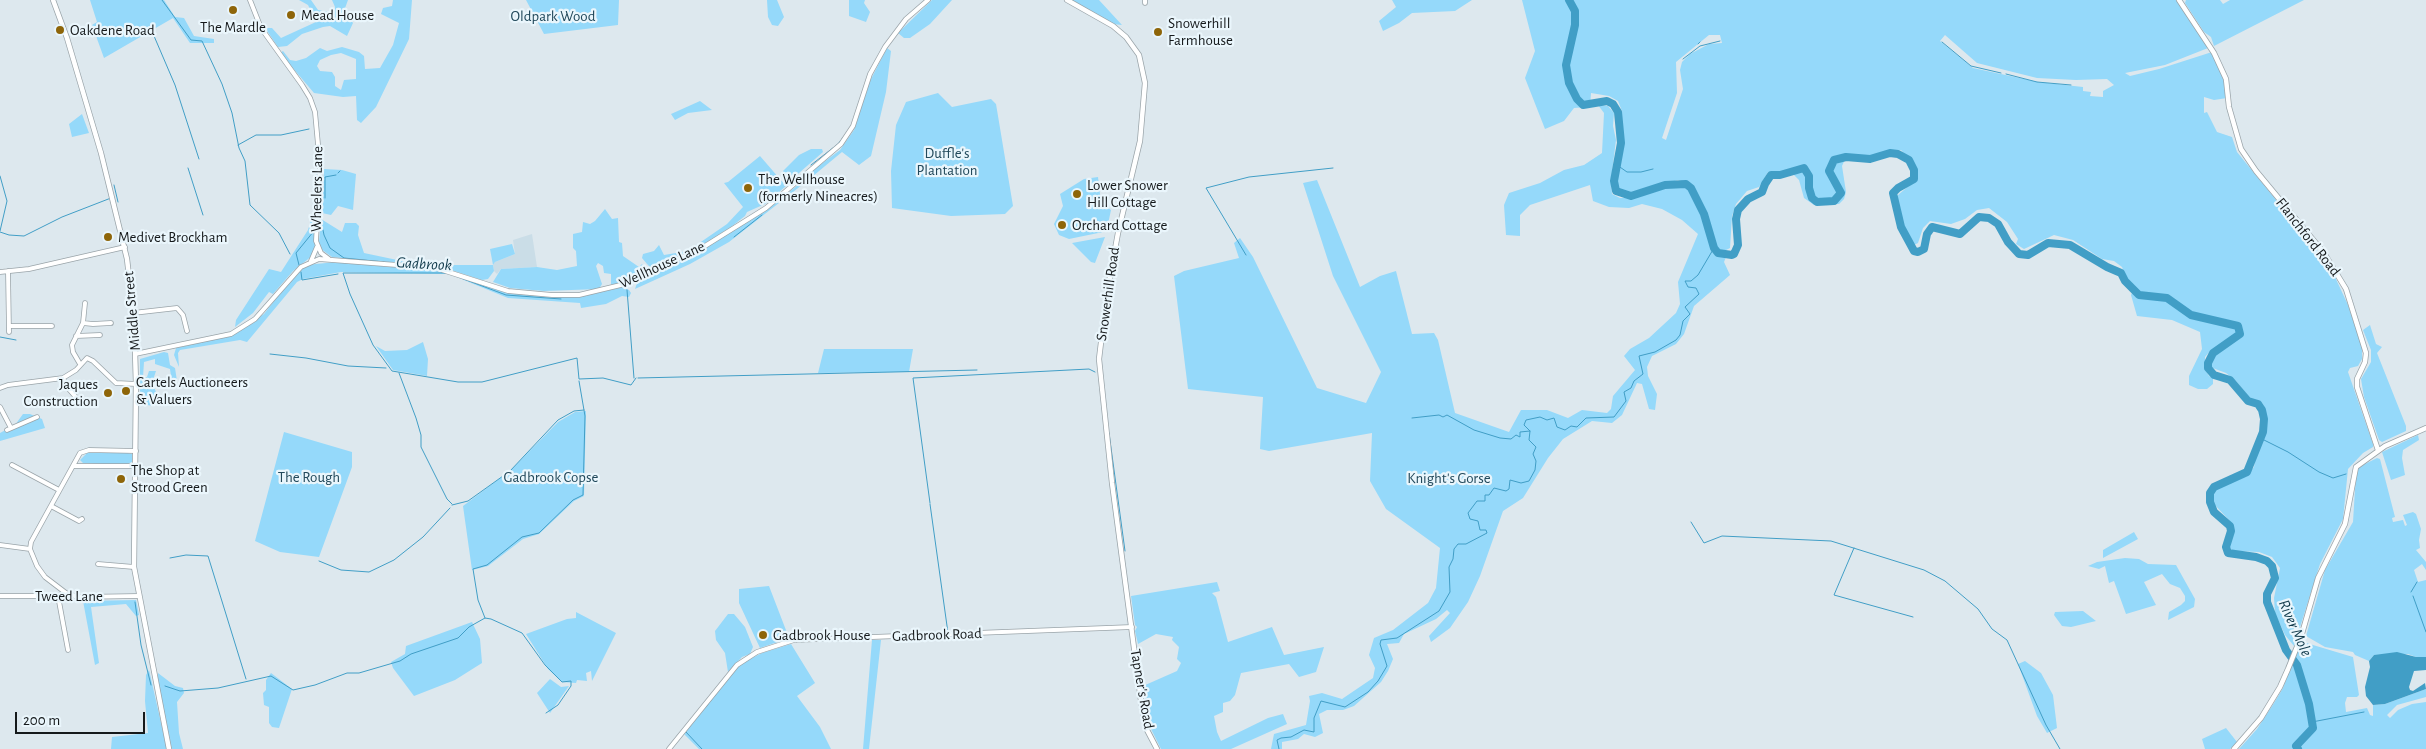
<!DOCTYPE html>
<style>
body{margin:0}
#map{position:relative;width:2426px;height:749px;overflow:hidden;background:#dde8ee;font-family:"Alegreya Sans",sans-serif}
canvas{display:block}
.scale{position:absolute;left:15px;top:712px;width:130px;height:22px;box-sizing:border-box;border:2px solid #15191b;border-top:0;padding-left:6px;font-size:15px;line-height:18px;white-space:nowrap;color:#15191b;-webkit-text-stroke:4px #eaf6fc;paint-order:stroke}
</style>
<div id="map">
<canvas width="2426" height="749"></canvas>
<div class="scale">200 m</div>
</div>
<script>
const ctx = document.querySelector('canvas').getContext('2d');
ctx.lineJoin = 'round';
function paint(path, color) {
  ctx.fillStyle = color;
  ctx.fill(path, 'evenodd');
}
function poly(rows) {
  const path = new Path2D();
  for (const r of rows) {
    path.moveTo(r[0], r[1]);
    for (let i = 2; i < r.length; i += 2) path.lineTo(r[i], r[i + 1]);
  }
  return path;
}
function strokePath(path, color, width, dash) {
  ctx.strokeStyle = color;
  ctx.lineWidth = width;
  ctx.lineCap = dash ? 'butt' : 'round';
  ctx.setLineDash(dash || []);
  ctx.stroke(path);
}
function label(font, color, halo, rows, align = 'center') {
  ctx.font = font + ' "Alegreya Sans",sans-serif';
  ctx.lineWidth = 4.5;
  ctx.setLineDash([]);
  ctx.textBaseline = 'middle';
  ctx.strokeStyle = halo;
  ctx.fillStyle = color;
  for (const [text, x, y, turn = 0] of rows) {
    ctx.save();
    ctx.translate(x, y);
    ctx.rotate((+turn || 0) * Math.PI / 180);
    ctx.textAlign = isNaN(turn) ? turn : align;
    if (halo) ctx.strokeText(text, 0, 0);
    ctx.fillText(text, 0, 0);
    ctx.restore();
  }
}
paint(poly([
 [532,234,537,267,501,269,497,274,494,271,493,265,495,262,515,254,513,240]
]), '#cadde7');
paint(poly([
 [90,0,164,0,175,17,184,18,194,36,214,39,214,43,190,43,173,18,104,58,92,25,97,22],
 [299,0,311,0,318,10,328,12,334,12,335,7,332,0,348,0,344,11,353,23,347,36,330,26,323,27,302,34,287,46,278,47,265,28,272,28,281,38,316,22,308,5],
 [393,0,412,0,409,39,376,107,361,123,357,120,356,96,343,97,314,93,280,53,283,51,290,60,296,61,306,58,320,48,327,51,342,47,359,52,364,56,365,69,380,68,393,45,399,23,381,14,383,8,392,6],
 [341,53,356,59,356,79,344,80,341,90,335,86,335,77,332,72,320,71,317,66,320,60,331,55],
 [526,0,619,0,618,25,544,34],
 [767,0,777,0,784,17,778,26,772,25,768,17],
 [849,0,865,0,864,3,870,12,866,22,849,16],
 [932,0,952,0,930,24,910,38,904,38,898,33],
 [1070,0,1099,0,1122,25,1113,24],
 [1392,0,1472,0,1455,11,1412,13,1399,23,1383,31,1379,21,1396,7],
 [1522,0,2177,0,2208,48,2165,65,2125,73,2130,76,2159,69,2212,52,2223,74,2227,98,2214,100,2204,97,2204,113,2207,112,2217,132,2232,137,2237,152,2320,254,2335,277,2348,305,2362,346,2362,359,2358,366,2350,368,2348,372,2373,444,2373,447,2363,453,2348,469,2343,519,2320,564,2294,646,2285,635,2275,613,2274,598,2280,568,2272,557,2259,552,2233,551,2229,547,2233,529,2230,521,2212,502,2213,492,2219,486,2247,476,2254,467,2257,448,2266,427,2263,404,2250,398,2236,381,2226,373,2210,367,2216,352,2210,351,2205,357,2205,369,2209,376,2213,378,2213,384,2207,389,2198,389,2189,385,2189,376,2202,349,2200,332,2172,320,2137,316,2131,295,2135,286,2127,280,2122,267,2114,261,2102,259,2073,240,2054,235,2024,249,2016,244,2018,239,2007,222,1989,208,1977,210,1965,219,1951,224,1930,221,1923,228,1918,243,1914,245,1905,230,1898,202,1898,195,1918,178,1916,167,1901,150,1866,157,1847,155,1842,166,1846,192,1844,199,1839,204,1814,205,1804,198,1799,180,1793,174,1774,178,1768,172,1759,187,1747,191,1736,204,1732,216,1730,248,1724,251,1718,250,1706,214,1691,184,1678,180,1632,194,1619,191,1616,184,1622,154,1622,111,1618,101,1609,96,1591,93,1590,107,1574,108,1564,121,1545,129,1525,78,1535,51],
 [1709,35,1720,35,1722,43,1709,44,1690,54,1682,62,1680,70,1683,89,1666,140,1662,138,1677,93,1676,62],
 [1945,35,1977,63,2037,78,2076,80,2107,79,2114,85,2103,91,2103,97,2090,96,2091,92,2083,91,2083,87,2038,82,1973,68,1940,41],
 [2186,0,2220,0,2223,4,2230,0,2304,0,2214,46,2211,37,2204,32,2185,3],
 [887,48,891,51,886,92,871,156,859,165,842,152,807,181,807,176,812,171,840,150,854,130,870,81],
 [938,93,952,107,991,99,996,104,1013,206,1005,214,951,216,892,208,891,171,896,125,906,102],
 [700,101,712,110,688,113,675,120,671,114],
 [1598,105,1608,106,1614,113,1613,126,1616,140,1611,180,1612,194,1620,198,1634,198,1667,187,1681,185,1689,188,1705,223,1711,246,1715,254,1726,257,1724,262,1730,275,1694,306,1684,334,1676,344,1652,356,1647,367,1648,376,1657,394,1655,410,1649,409,1642,384,1637,383,1622,415,1612,423,1592,421,1563,439,1548,458,1523,498,1503,511,1480,576,1468,602,1450,628,1431,642,1429,636,1450,613,1447,610,1436,619,1404,634,1399,643,1387,644,1393,659,1388,671,1381,682,1354,706,1343,710,1327,710,1319,714,1323,733,1315,737,1304,734,1298,739,1282,742,1282,749,1271,749,1274,734,1306,725,1310,701,1309,696,1322,693,1342,699,1373,678,1375,668,1369,655,1374,638,1393,630,1428,603,1436,588,1440,548,1386,509,1370,481,1372,433,1269,451,1260,449,1263,397,1188,389,1174,276,1184,271,1239,258,1234,243,1240,238,1253,257,1317,388,1366,403,1381,372,1333,276,1303,183,1317,180,1360,287,1380,276,1396,271,1412,334,1434,333,1438,340,1455,413,1509,432,1521,410,1547,410,1568,418,1582,410,1607,413,1611,409,1613,396,1635,370,1624,356,1630,349,1649,338,1676,313,1680,304,1678,282,1698,234,1682,220,1662,209,1642,204,1629,208,1609,207,1593,201,1590,185,1530,205,1520,215,1520,236,1506,235,1504,205,1509,193,1540,183,1564,170,1584,165,1602,153,1604,113],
 [82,114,89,133,72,137,69,124],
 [811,149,822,149,823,152,791,180,784,176,783,171,799,155],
 [760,156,786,186,765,204,747,212,745,216,731,227,699,247,658,265,650,267,647,264,642,258,643,254,654,251,659,245,664,255,682,252,695,246,727,224,743,207,724,183,728,182],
 [324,169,342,170,356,174,353,210,338,206,331,215,322,213],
 [318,171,315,245,312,256,293,271,273,294,269,292,253,313,235,327,236,320,269,269,281,272,308,230,316,204,316,172],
 [1098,177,1101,203,1111,210,1107,229,1103,232,1069,239,1059,235,1054,224,1063,206,1060,194,1084,179],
 [799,184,802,185,729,242,690,264,635,289,638,280,702,250,772,206],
 [605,209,612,219,618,218,619,242,622,243,623,256,639,267,642,264,644,268,642,269,639,267,636,270,639,275,630,281,615,286,611,284,611,274,604,273,603,266,598,263,596,266,602,284,599,289,544,291,510,288,493,282,501,269,537,267,557,270,577,266,576,251,573,248,573,234,582,232,583,222,590,224,595,221],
 [321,219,342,232,345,223,356,223,359,226,358,235,364,253,402,261,447,265,493,265,490,249,512,244,515,254,495,262,493,265,494,271,488,279,482,280,448,269,332,257,321,249,319,242],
 [1105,237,1095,263,1091,262,1072,243],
 [336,262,450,272,508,293,569,297,584,296,623,287,629,290,631,293,629,297,622,296,606,304,581,308,580,303,508,298,449,274,341,272,303,279,297,282,247,342,240,340,180,350,178,353,179,367,174,355,176,348,233,335,264,314,296,273,306,265],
 [2370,325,2376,344,2382,347,2377,353,2406,426,2406,431,2382,442,2379,440,2364,397,2361,379,2371,362,2371,350,2363,330],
 [423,342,428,359,427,376,393,370,376,346,385,351,407,350],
 [824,349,913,349,909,372,818,373],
 [164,352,168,353,170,365,175,368,177,381,172,383,170,369,155,364,155,359,144,362,143,377,147,377,149,371,156,371,152,383,156,392,154,406,140,404,140,359],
 [586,411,584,496,574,501,539,534,523,539,488,566,472,570,463,506,511,470,558,422,575,412],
 [23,414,30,414,42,419,45,428,0,441,0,433,15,425],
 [284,432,352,452,352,467,319,557,280,552,255,541],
 [2418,435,2419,440,2403,450,2402,458,2405,475,2391,480,2382,452],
 [87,453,128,453,132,454,132,462,125,465,83,463,80,460],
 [2377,458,2380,459,2395,517,2392,518,2393,522,2403,520,2405,526,2407,525,2403,515,2413,512,2416,514,2421,529,2419,540,2420,548,2416,550,2426,562,2426,570,2422,564,2414,570,2418,582,2426,580,2426,657,2416,657,2408,654,2374,655,2369,661,2355,655,2353,652,2325,647,2306,636,2325,570,2353,522,2356,473,2359,467],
 [2134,532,2138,539,2103,558,2103,550],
 [2125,558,2139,559,2148,564,2176,565,2195,599,2194,607,2168,620,2169,612,2181,605,2185,601,2185,596,2180,588,2170,584,2162,574,2144,582,2156,605,2126,614,2114,581,2109,583,2105,566,2099,569,2088,566,2097,562],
 [1217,582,1220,591,1212,593,1216,597,1228,642,1272,627,1284,655,1324,647,1316,672,1299,677,1289,664,1241,673,1235,695,1230,701,1223,703,1223,712,1214,716,1217,732,1221,741,1268,718,1283,714,1287,724,1231,749,1161,749,1150,727,1143,686,1177,671,1181,663,1177,659,1179,647,1172,640,1173,637,1156,634,1138,644,1135,631,1137,627,1135,625,1131,596],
 [769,586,789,638,760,648,739,603,739,589],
 [136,600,139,615,136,616,126,604,91,607,99,663,95,665,83,601],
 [2083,611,2096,621,2071,627,2062,626,2054,615,2055,612],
 [576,612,616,633,592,681,591,671,586,673,587,681,577,680,576,683,562,682,548,669,526,634,567,619,576,618],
 [728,614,734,614,745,627,753,647,750,654,742,657,728,672,725,653,716,640,715,631],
 [472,622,480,639,482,663,455,680,414,696,393,668,391,662,405,654,406,646],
 [872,640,881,640,869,749,863,749],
 [2303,642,2353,657,2359,695,2357,697,2347,697,2345,703,2346,712,2367,708,2370,715,2373,716,2373,705,2385,704,2426,689,2426,697,2397,705,2387,715,2390,718,2398,710,2412,704,2426,702,2426,749,2239,749,2257,729,2274,703,2283,688,2297,650],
 [791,644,815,683,797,696,820,727,831,749,699,749,684,734,735,669,744,662,762,653],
 [2025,661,2041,673,2053,695,2057,728,2047,733,2037,716,2018,664],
 [149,670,167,749,111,749,112,737,148,733,145,701,146,675],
 [158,673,175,686,183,688,184,693,177,702,179,733,183,749,172,749,158,688],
 [271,673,292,689,279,728,272,727,269,723,269,707,264,705,263,693,266,690,266,680],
 [550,679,561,687,569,686,550,713,537,693],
 [2226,728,2237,742,2230,749,2205,749,2202,739]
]), '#95d9fa');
paint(poly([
 [2397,652,2416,657,2426,657,2426,670,2414,671,2409,687,2410,690,2413,691,2425,683,2426,689,2385,704,2373,705,2366,696,2365,687,2370,667,2369,661,2374,655]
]), '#419ec6');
strokePath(poly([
 [162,0,191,40,202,41,222,84,232,113,239,148,245,161,250,205,279,233,290,254],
 [154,36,175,85,199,159],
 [1942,42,1971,66,2001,73],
 [1698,44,1700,42],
 [1683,59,1700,46,1720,41],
 [2006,74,2037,82,2071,85],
 [238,145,256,135,281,135,309,129],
 [811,165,838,144,845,135],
 [1617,165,1627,172,1641,172,1653,169],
 [188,168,203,215],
 [338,173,340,171],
 [0,176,7,201,0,231],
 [114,185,118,202],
 [325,198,325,177,336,175],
 [323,230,324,235,330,248,344,258,384,262],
 [0,232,9,235,24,236,62,217,111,198],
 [734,237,762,215],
 [1246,255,1206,188,1249,177,1333,168],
 [299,265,296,253,314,231],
 [301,272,302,280,338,274],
 [448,273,343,273,350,294,373,345,392,371,458,382,482,382,577,358,579,379,603,378,631,385,636,378],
 [461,278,506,295,561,299],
 [627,290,634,378],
 [0,337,16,340],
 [270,354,306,358,348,366,386,368],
 [399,373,416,418,421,435,421,447,447,499,452,504],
 [638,378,977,370],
 [1412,418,1439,415,1443,417,1447,415,1474,430,1500,438,1511,439,1516,435,1520,437,1520,432,1530,431],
 [1109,433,1125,551],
 [2260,438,2288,452,2319,472,2333,478,2346,474],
 [930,503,913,378,1089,369,1095,372],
 [930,504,948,633],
 [452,505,468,501,510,471,558,420,574,411,584,410],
 [1691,522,1704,543,1722,536,1831,541,1924,570,1945,581,1978,609,1992,629,2007,640,2046,725,2060,749],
 [1854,548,1834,595,1913,617],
 [170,558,186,555,208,556,246,679],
 [319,561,341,570,369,572,394,560,423,537,450,508],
 [2411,592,2417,582],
 [2413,596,2426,632],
 [135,602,141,645,151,685],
 [485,618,478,600,473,569,487,565,522,537,539,533,573,500,583,495,585,416,579,381],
 [165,686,180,691,218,688,271,676,293,690,315,685,347,673,359,673,400,661,411,654,458,638,469,627,485,618,491,619,522,633,545,665,562,682,571,681,571,686,558,705,546,713],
 [705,708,715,695],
 [2312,722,2364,712],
 [685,731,702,749],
 [1279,749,1277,740,1281,738,1291,737,1304,730,1314,732,1314,718,1321,701,1345,707,1368,692,1378,681,1387,666,1380,644,1381,640,1397,638,1439,611,1450,592,1449,567,1453,559,1454,549,1458,544,1466,544,1487,533,1486,530,1480,530,1478,521,1470,519,1468,513,1477,501,1485,501,1485,495,1489,495,1494,488,1506,491,1509,489,1510,480,1521,483,1529,481,1535,470,1536,461,1533,454,1536,447,1529,440,1530,431,1524,425,1526,420,1540,417,1547,420,1554,418,1557,427,1565,430,1571,426,1577,427,1586,418,1614,417,1626,401,1624,392,1631,388,1634,381,1643,374,1639,356,1655,352,1676,340,1680,335,1683,321,1690,314,1685,307,1699,294,1696,288,1688,287,1685,281,1691,281,1698,275,1714,248]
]), '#419ec6', 1);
strokePath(poly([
 [1569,0,1575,11,1575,25,1566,65,1569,83,1577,99,1583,105,1607,101,1613,104,1618,112,1621,143,1614,181,1616,191,1631,196,1665,185,1686,184,1691,188,1704,214,1714,248,1718,253,1732,255,1734,254,1738,245,1736,219,1738,210,1748,199,1762,192,1765,184,1771,175,1780,175,1804,168,1809,176,1809,188,1812,198,1817,202,1834,201,1841,193,1829,171,1834,160,1846,157,1870,159,1890,153,1898,154,1909,160,1914,170,1914,179,1898,188,1893,193,1901,227,1914,251,1918,252,1924,249,1927,234,1932,227,1960,234,1979,217,1989,218,1998,224,2008,242,2019,254,2028,255,2048,243,2070,245,2107,267,2121,273,2125,281,2139,295,2167,298,2191,315,2238,326,2240,334,2213,353,2208,363,2208,368,2214,375,2230,380,2248,401,2258,404,2262,410,2264,419,2263,432,2247,472,2214,487,2210,493,2210,502,2214,512,2230,526,2231,531,2226,547,2228,553,2256,557,2267,561,2272,566,2275,578,2267,594,2267,602,2286,650,2297,665,2309,704,2313,728,2296,746,2298,749]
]), '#419ec6', 8);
const minor = poly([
 [250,0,261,28,302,85,310,98,315,112,320,166,316,241,321,253,329,259],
 [1145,3,1145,0],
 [311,261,317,247],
 [8,271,9,332],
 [0,272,29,269,125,247],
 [133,313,177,308,183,315,187,331],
 [83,323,93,324,111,323],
 [10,326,52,326],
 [76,336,100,335],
 [135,354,231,334,255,319,301,267,319,259,436,268,508,291,552,295,579,295,629,283,648,271,697,251,766,208,841,144,853,126,870,74,885,47,906,19,928,0],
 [80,364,73,352,72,345,83,323,85,303],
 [63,378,67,387,81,403],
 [0,388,8,385,63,378,76,370,87,358,93,361,116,383,136,384],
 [0,407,11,428],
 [7,430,37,417],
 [12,465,59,490],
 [74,466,136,466],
 [51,506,79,521,82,519],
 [0,545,30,549],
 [98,564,134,567],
 [66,593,45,577,37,566,30,549,31,542,80,453,89,450,136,451],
 [0,596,58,596,66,593,78,597,139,596],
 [58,596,68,650],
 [669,749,737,665,757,652,794,640,1132,627]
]);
const tertiary = poly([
 [53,0,67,38,101,153,127,259,134,319,136,384,134,567,169,749],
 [1067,0,1113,26,1126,37,1139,55,1145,83,1140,141,1118,233,1107,293,1099,359,1112,483,1142,708,1147,730,1157,749],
 [2179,0,2214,53,2226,79,2229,107,2241,149,2256,171,2324,253,2346,289,2366,353,2365,362,2357,379,2357,387,2378,450],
 [2234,749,2261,718,2280,687,2288,669,2301,637,2318,578,2345,524,2356,467,2385,446,2426,428]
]);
strokePath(minor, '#9aa4a9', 5.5);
strokePath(tertiary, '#9aa4a9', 6);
strokePath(minor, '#fff', 4);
strokePath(tertiary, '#fff', 4.5);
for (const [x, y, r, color] of [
 [233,10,5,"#8e6509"],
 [291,15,5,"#8e6509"],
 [60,30,5,"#8e6509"],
 [1158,32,5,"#8e6509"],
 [748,188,5,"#8e6509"],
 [1077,194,5,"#8e6509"],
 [1062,225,5,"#8e6509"],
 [108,237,5,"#8e6509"],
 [126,391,5,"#8e6509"],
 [108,393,5,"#8e6509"],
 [121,479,5,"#8e6509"],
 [763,635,5,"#8e6509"]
]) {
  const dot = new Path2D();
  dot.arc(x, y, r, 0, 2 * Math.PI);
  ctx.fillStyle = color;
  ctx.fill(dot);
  strokePath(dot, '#eaf6fc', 2);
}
label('15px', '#15191b', '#eaf6fc', [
 ["Mead House",301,15],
 ["Snowerhill",1168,23],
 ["Farmhouse",1168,40],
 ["The Mardle",233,27,"center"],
 ["Oakdene Road",70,30],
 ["The Wellhouse",758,179],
 ["(formerly Nineacres)",758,196],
 ["Lower Snower",1087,185],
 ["Hill Cottage",1087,202],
 ["Orchard Cottage",1072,225],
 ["Medivet Brockham",118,237],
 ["Cartels Auctioneers",136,382],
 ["& Valuers",136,399],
 ["Jaques",98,384,"right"],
 ["Construction",98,401,"right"],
 ["The Shop at",131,470],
 ["Strood Green",131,487],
 ["Gadbrook House",773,635]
], 'left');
label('15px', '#22495b', '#eaf6fc', [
 ["Oldpark Wood",553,16],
 ["Duffle's",947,153],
 ["Plantation",947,170],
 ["The Rough",309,477],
 ["Gadbrook Copse",551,477],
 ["Knight's Gorse",1449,478]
]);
label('15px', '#15191b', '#eaf6fc', [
 ["Wheelers Lane",317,189,-89],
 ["Flanchford Road",2308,237,52],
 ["Wellhouse Lane",662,265,-25],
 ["Snowerhill Road",1108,294,-82],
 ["Middle Street",132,311,-95],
 ["Tweed Lane",69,596],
 ["Gadbrook Road",937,635,-2],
 ["Tapner's Road",1142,689,80]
]);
label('italic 16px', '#123b4c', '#eaf6fc', [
 ["Gadbrook",424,264,3],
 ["River Mole",2295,628,66]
]);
</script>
